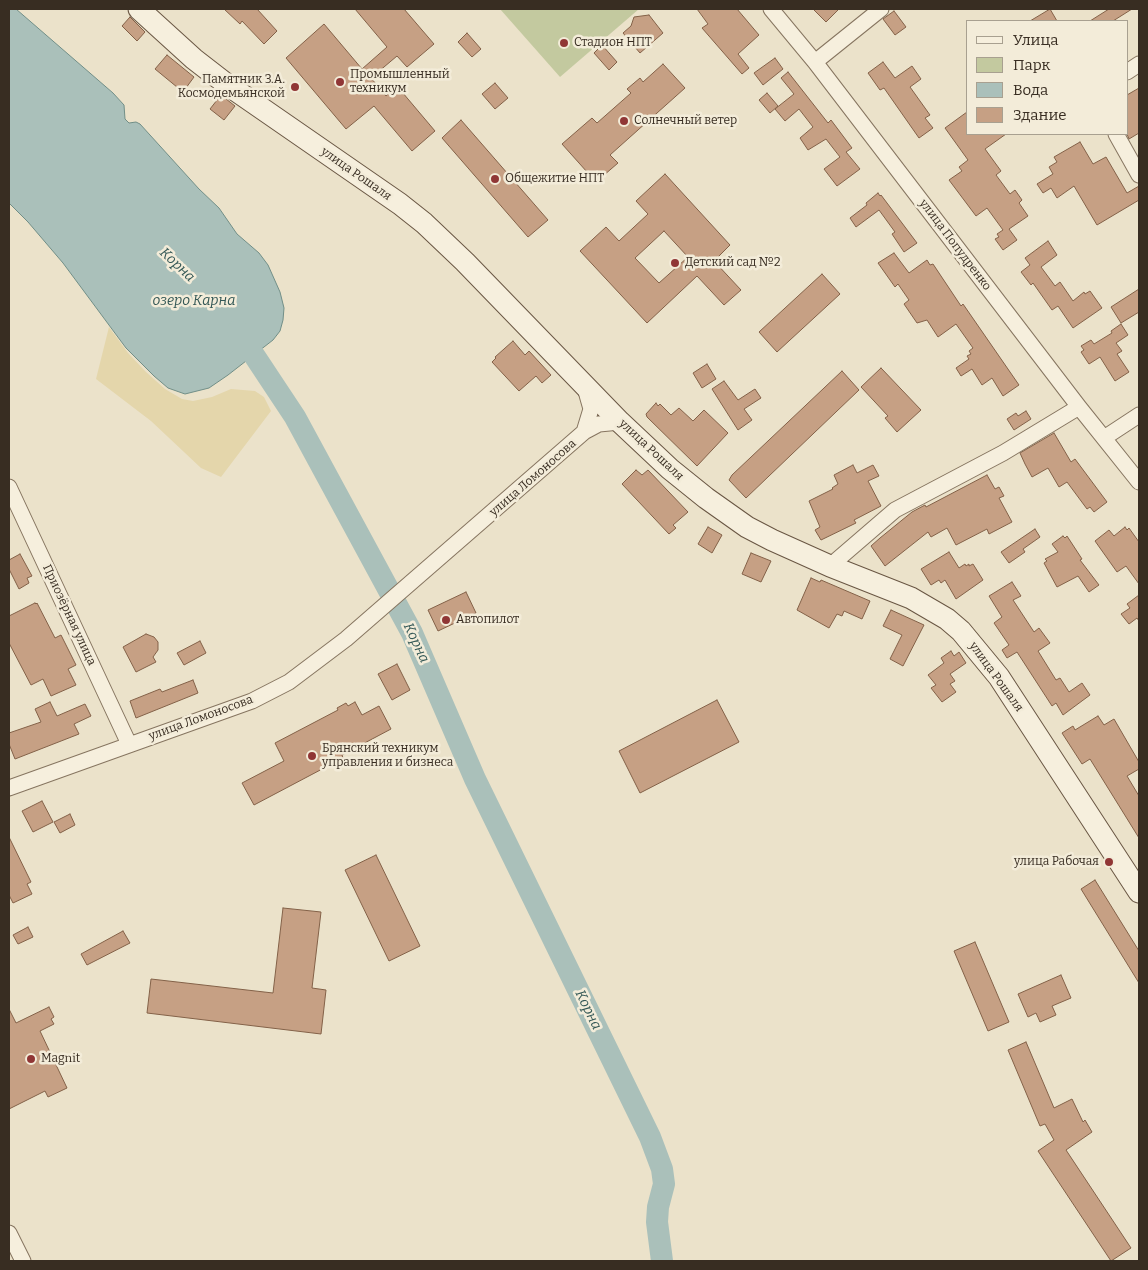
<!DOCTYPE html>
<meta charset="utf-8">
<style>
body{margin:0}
#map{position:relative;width:1148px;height:1270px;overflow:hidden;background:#ebe2ca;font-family:Bitter,serif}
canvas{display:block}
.frame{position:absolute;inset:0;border:10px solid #382d22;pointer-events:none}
.legend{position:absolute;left:966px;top:20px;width:162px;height:115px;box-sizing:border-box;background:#f3ecd9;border:1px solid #a8a090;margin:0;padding:6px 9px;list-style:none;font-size:15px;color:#382d22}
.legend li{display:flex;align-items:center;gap:10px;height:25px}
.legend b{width:25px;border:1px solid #a8a090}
</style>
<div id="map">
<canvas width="1148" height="1270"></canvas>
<div class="frame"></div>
<ul class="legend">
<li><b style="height:6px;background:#f6efdd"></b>Улица</li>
<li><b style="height:14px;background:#c3c99f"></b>Парк</li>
<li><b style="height:14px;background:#aac0ba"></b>Вода</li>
<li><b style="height:14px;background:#c6a084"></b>Здание</li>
</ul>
</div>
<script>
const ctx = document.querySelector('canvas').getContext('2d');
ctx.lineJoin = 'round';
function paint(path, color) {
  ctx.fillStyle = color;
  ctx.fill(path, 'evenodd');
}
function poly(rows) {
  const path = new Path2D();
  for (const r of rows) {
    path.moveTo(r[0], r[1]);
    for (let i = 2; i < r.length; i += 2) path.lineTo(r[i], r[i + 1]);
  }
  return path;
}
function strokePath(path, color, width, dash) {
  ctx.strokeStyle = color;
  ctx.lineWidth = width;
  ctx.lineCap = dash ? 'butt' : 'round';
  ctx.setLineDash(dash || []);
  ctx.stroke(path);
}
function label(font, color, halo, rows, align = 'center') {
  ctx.font = font + ' Bitter,serif';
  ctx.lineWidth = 5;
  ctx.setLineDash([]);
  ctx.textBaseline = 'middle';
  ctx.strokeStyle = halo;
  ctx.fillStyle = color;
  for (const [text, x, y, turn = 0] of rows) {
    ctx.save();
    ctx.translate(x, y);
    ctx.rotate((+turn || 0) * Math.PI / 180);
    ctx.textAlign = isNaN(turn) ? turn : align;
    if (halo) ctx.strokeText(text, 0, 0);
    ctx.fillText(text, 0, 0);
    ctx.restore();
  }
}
paint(poly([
 [500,9,639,9,560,77]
]), '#c3c99f');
paint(poly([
 [109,327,128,353,146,372,165,389,182,399,193,401,212,397,231,389,255,391,264,397,271,411,221,477,201,468,151,421,96,379]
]), '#e4d6ab');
const water = poly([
 [9,9,16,9,113,93,124,105,125,119,129,123,136,122,140,124,199,189,219,208,237,234,259,253,268,265,280,292,284,308,283,320,280,331,273,340,228,375,209,388,185,394,168,388,154,376,126,348,63,263,28,222,9,203,9,9]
]);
paint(water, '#aac0ba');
strokePath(water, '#718e87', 1);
strokePath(poly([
 [238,331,295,417,412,633,475,779,650,1137,662,1169,664,1184,658,1207,657,1222,662,1261]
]), '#aac0ba', 22);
const building = poly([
 [224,9,257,9,277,31,264,44,242,21,240,24,224,9],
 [355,9,404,9,434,44,407,67,397,56,371,78,386,96,397,86,435,131,412,151,374,106,346,129,286,58,324,24,362,69,387,47,355,9],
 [697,9,737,9,759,35,738,54,749,68,742,74,702,28,708,24,697,9],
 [813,9,839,9,826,22,813,9],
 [1050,9,1057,21,1030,21,1050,9],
 [1109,9,1132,9,1113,21,1090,21,1109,9],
 [894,11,906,27,895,35,883,19,894,11],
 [649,15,663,33,640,53,623,33,631,26,634,17,649,15],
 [130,17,145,32,137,41,122,26,130,17],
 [467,33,481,49,472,57,458,42,467,33],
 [602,45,617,62,609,70,594,53,602,45],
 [167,55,194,77,183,92,155,69,167,55],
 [775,58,783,69,763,85,754,73,775,58],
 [883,62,895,78,912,66,921,79,910,87,930,115,925,118,933,128,919,138,884,88,880,90,868,73,883,62],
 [663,64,685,88,610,155,618,163,596,182,562,144,592,118,597,123,631,93,627,89,640,78,643,82,663,64],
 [788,72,828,123,831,120,852,148,846,152,860,169,837,186,824,169,840,157,826,139,808,150,800,138,813,127,799,109,785,121,775,109,794,94,781,78,788,72],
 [495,83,508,98,495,109,482,94,495,83],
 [1139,88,1139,133,1129,139,1127,134,1127,95,1139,88],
 [767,93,778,106,770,113,759,100,767,93],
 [221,95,235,106,224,120,210,109,221,95],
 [967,112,967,134,1006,134,985,149,1001,171,996,175,1010,194,1015,190,1022,200,1019,203,1028,216,1009,229,1017,240,1003,250,995,239,999,237,997,234,1003,230,987,208,976,216,949,180,962,171,959,167,968,160,945,128,967,112],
 [461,120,548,220,528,237,442,138,461,120],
 [1080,142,1093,164,1106,157,1127,193,1139,186,1139,200,1097,225,1074,186,1057,198,1051,188,1043,193,1037,184,1053,174,1049,167,1057,162,1054,157,1080,142],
 [665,174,730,245,714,261,741,290,724,305,697,276,647,323,580,251,606,227,619,241,648,214,636,201,665,174],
 [664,231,688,257,659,283,635,258,664,231],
 [878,193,880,196,881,195,917,243,904,252,892,234,895,232,879,210,856,227,850,218,867,205,866,203,878,193],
 [1048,241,1057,255,1041,267,1055,286,1060,282,1073,301,1084,292,1085,294,1090,291,1102,308,1073,328,1058,306,1052,310,1033,283,1031,285,1021,272,1030,265,1025,258,1048,241],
 [894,253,909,273,927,260,930,265,933,264,961,306,963,304,1019,385,1003,396,992,378,982,385,972,369,961,376,956,368,969,359,967,356,971,354,969,351,973,348,956,324,938,337,927,320,917,323,904,304,909,300,898,284,895,287,878,263,894,253],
 [822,274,840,294,777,352,759,332,822,274],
 [1139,289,1139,312,1121,323,1111,307,1139,289],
 [1121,324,1128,335,1116,343,1122,351,1117,354,1129,372,1115,381,1100,357,1089,364,1081,352,1084,350,1081,346,1091,340,1094,344,1112,333,1111,331,1121,324],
 [513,341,525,355,529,351,551,375,542,383,536,376,519,391,492,362,496,358,495,357,513,341],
 [707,364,716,379,702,388,693,373,707,364],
 [881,368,921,410,897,432,885,418,888,416,861,387,881,368],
 [842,371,859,390,746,498,729,480,732,475,842,371],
 [724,381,738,400,755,389,761,398,744,409,752,420,738,430,712,389,724,381],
 [656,403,658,406,660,404,671,415,679,408,693,421,704,410,728,433,697,466,647,417,646,414,656,403],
 [1026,411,1031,419,1014,430,1007,419,1016,413,1018,416,1026,411],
 [1054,433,1071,462,1075,459,1107,502,1094,512,1090,507,1087,509,1067,482,1059,487,1048,468,1032,477,1025,464,1020,453,1054,433],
 [853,465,857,473,873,465,879,476,868,481,881,506,854,520,856,523,821,540,815,530,820,527,809,501,833,489,832,488,838,484,834,475,853,465],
 [636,470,642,475,648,470,688,512,673,525,676,528,669,534,622,484,636,470],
 [987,475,995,489,999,487,1004,496,999,498,1012,522,989,534,987,529,956,545,947,528,931,537,928,532,885,566,871,546,880,538,912,512,925,505,926,507,987,475],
 [708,527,722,535,712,553,698,544,708,527],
 [1125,527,1127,530,1129,528,1139,542,1139,584,1126,566,1117,572,1095,541,1109,530,1114,536,1125,527],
 [1035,529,1040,537,1023,549,1025,552,1009,563,1001,552,1035,529],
 [1063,536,1065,538,1067,536,1082,559,1080,560,1099,585,1089,592,1078,576,1057,587,1044,563,1047,561,1045,559,1058,552,1052,544,1063,536],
 [949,552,959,568,965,564,966,566,969,564,969,566,973,564,983,580,956,599,945,580,941,583,939,580,931,585,921,569,949,552],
 [751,553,771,561,761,582,742,574,751,553],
 [20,554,32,576,27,578,29,583,19,589,9,569,9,560,20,554],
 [811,578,820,582,821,580,870,601,862,619,844,611,842,616,837,614,829,628,797,610,811,578],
 [1012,582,1021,596,1013,600,1034,632,1039,628,1050,643,1038,651,1056,680,1060,678,1069,692,1082,683,1090,695,1063,715,1056,703,1052,706,1017,652,1007,658,1002,650,1009,645,994,623,1002,617,989,596,1012,582],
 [466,592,476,613,438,631,428,610,466,592],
 [1139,595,1139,621,1137,618,1129,624,1121,614,1130,608,1127,604,1139,595],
 [35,603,36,604,37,603,55,638,61,635,76,665,68,669,76,685,51,696,43,679,31,685,9,643,9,616,35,603],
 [891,610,924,625,903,666,890,659,902,635,883,626,891,610],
 [146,634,154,637,158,642,158,650,153,657,156,662,136,672,123,647,146,634],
 [200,641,206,653,184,665,177,653,200,641],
 [951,651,954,656,959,652,966,663,950,674,955,681,950,684,956,692,942,702,931,688,936,685,928,675,944,663,941,658,951,651],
 [397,664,410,690,392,700,378,674,397,664],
 [193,680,198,693,136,718,130,701,160,689,162,692,193,680],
 [717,700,739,742,640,793,619,751,717,700],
 [50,702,57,716,85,704,91,716,74,724,79,734,15,759,9,744,9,733,41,722,35,709,50,702],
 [355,702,362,715,379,706,391,729,342,755,343,758,254,805,242,783,284,761,275,743,338,710,337,708,346,703,348,706,355,702],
 [1098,716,1104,725,1114,719,1139,762,1139,769,1127,776,1139,796,1139,838,1090,759,1082,764,1062,733,1073,726,1075,730,1098,716],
 [42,801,53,822,33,832,22,811,42,801],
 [70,814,75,825,60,833,54,822,70,814],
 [9,837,31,882,27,884,32,894,13,903,9,895,9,837],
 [376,855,420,946,389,961,345,870,376,855],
 [1095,880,1139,951,1139,983,1081,889,1095,880],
 [283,908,321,912,312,988,326,990,321,1034,147,1013,151,979,273,993,283,908],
 [28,927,33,937,18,944,13,935,28,927],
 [123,931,130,943,87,965,81,954,123,931],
 [975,942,1009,1022,988,1031,954,951,975,942],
 [1061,975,1071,998,1052,1006,1056,1015,1040,1022,1036,1013,1028,1017,1018,994,1061,975],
 [49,1007,54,1017,51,1019,54,1024,40,1031,67,1088,48,1097,45,1091,9,1109,9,1009,16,1023,49,1007],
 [1026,1042,1054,1108,1072,1099,1083,1122,1085,1120,1092,1132,1066,1150,1131,1248,1111,1261,1038,1151,1054,1140,1045,1124,1040,1126,1008,1050,1026,1042]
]);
paint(building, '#c6a084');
strokePath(building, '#836148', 1);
const minor = poly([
 [771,9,815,62,1079,407,1139,482],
 [815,62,881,9],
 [1127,72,1139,64],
 [1116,134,1139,175],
 [584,432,591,409,585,388],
 [1104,438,1139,415],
 [9,487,129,744],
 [830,566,895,510,1003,453,1079,407],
 [9,788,252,701,289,682,346,639,584,432,599,424,620,422],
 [9,1233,23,1261]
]);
const secondary = poly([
 [139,9,194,59,225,83,400,204,424,223,465,262,620,422,670,469,706,498,747,527,772,540,830,566,911,598,947,619,961,631,999,677,1139,892]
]);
strokePath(minor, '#867560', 17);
strokePath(secondary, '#695643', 23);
strokePath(minor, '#f6efdd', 15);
strokePath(secondary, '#f6efdd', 21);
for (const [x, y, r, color] of [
 [564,43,5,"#903635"],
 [340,82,5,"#903635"],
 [295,87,5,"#903635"],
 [624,121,5,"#903635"],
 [495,179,5,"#903635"],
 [675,263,5,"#903635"],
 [446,620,5,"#903635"],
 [312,756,5,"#903635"],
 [1109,862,5,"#903635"],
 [31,1059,5,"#903635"]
]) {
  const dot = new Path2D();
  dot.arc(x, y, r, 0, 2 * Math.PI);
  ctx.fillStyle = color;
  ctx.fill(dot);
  strokePath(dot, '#f3ecd9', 2);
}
label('12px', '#382d22', '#f3ecd9', [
 ["Стадион НПТ",574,43],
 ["Промышленный",350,75],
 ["техникум",350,89],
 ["Памятник З.А.",285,80,"right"],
 ["Космодемьянской",285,94,"right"],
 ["Солнечный ветер",634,121],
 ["Общежитие НПТ",505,179],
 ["Детский сад №2",685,263],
 ["Автопилот",456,620],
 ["Брянский техникум",322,749],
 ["управления и бизнеса",322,763],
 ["улица Рабочая",1099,862,"right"],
 ["Magnit",41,1059]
], 'left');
label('12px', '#382d22', '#f3ecd9', [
 ["улица Рошаля",356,174,35],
 ["улица Попудренко",955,245,53],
 ["улица Рошаля",651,450,43],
 ["улица Ломоносова",533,478,-41],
 ["Приозёрная улица",69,615,65],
 ["улица Рошаля",996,677,54],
 ["улица Ломоносова",201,718,-20]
]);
label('italic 14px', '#335755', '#f3ecd9', [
 ["Корна",177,265,43],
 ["озеро Карна",194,301],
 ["Корна",416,643,65],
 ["Корна",588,1010,64]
]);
</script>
